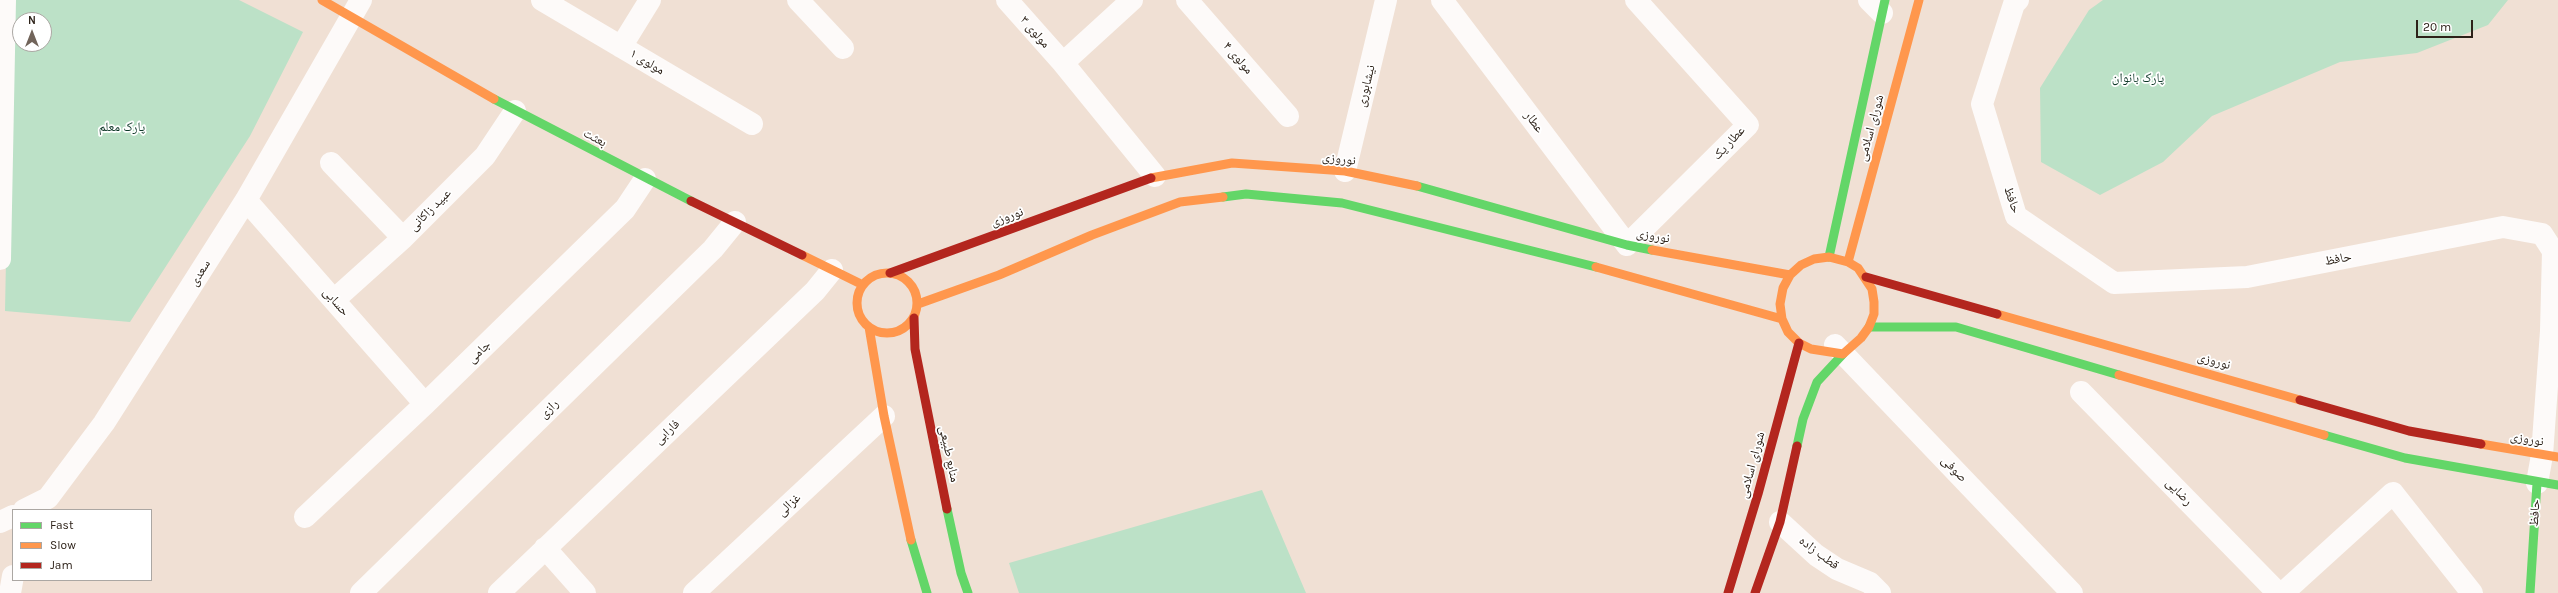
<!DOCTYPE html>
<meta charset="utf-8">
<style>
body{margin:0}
#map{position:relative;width:2558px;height:593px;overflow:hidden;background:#f0e0d4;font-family:Karla,sans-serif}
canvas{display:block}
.legend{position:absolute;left:12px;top:509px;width:140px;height:72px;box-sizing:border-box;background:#fff;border:1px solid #aba7a3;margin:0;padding:5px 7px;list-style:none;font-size:12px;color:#2d2219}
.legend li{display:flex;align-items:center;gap:8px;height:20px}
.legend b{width:20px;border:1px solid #aba7a3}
.north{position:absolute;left:12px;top:12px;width:40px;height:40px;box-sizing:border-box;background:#fff;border:1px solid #aba7a3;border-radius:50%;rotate:0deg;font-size:11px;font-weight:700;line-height:16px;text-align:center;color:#2d2219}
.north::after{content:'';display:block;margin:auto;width:14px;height:18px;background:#71645a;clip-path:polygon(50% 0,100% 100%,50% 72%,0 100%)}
.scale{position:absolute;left:2416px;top:20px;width:57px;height:18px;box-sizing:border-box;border:2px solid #2d2219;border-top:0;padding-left:5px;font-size:12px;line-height:14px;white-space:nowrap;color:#2d2219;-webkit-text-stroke:3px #fff;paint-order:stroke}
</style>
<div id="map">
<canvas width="2558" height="593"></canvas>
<ul class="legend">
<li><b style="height:5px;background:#63d668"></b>Fast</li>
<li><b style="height:5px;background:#ff974d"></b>Slow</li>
<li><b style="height:5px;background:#b3261e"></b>Jam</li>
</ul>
<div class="north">N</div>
<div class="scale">20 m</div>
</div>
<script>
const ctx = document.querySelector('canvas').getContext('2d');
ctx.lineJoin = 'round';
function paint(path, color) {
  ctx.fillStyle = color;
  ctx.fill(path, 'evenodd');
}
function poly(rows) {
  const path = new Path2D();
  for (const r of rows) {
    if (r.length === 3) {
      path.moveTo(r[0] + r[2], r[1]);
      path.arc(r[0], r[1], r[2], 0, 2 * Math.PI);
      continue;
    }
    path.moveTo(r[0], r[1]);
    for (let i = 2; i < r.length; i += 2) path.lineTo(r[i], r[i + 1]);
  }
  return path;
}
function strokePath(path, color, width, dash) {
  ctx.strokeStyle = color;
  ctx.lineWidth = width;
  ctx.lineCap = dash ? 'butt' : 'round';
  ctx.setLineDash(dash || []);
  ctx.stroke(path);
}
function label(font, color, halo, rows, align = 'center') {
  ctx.font = font + ' Karla,"Noto Naskh Arabic",sans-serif';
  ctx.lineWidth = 3.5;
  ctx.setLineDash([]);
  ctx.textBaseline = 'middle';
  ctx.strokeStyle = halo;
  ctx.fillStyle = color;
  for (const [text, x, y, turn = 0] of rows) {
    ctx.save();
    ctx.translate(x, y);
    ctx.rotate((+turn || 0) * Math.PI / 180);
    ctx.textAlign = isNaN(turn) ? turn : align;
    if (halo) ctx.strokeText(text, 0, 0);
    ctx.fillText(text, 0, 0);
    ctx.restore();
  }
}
paint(poly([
 [11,0,239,0,303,32,250,136,130,322,5,311],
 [20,20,44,20,44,44,20,44],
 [2103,0,2508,0,2488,25,2417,53,2340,62,2212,116,2163,162,2100,195,2041,162,2040,88,2089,10],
 [1262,490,1306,593,1019,593,1009,563]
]), '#bce1c7');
strokePath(poly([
 [542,0,752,124],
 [798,0,843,48],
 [1007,0,1063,63,1155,176],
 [1187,0,1288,116],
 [1442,0,1627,245,1748,125,1636,0],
 [1869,0,1882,13],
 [2018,0,2014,4,1982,104,2016,216,2114,283,2247,277,2503,227,2542,234,2553,251,2551,331,2542,455,2537,483],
 [621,47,650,0],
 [1063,63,1132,0],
 [331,163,403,238],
 [1345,171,1386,0],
 [246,200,425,404],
 [0,259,5,0],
 [334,300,403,238,485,156,515,111],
 [1835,345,2072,593],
 [2081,392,2278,593],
 [24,510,48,498,104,423,246,200,361,0],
 [305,517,425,404,625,209,645,179],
 [0,522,13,516],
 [1780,522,1816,555,1837,569,1870,583,1880,593],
 [545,548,585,593],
 [10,593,13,576],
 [361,593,713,249,735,222],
 [499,593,815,291,832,270],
 [694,593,884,416],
 [2283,593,2393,493,2472,593]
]), '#fdfaf9', 22);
strokePath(poly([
 [494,99,691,201],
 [1417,186,1627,245,1652,250],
 [1223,197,1246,194,1342,203,1596,267],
 [1829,257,1885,0],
 [1869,327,1956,327,2119,375],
 [2324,435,2405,458,2558,485],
 [1797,446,1803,419,1817,382,1843,354],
 [947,509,961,573,968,593],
 [911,540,927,593],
 [2530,593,2537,483]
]), '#63d668', 9);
strokePath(poly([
 [322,0,494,99],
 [1151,178,1232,163,1345,171,1417,186],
 [1652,250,1790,275],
 [802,255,863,285],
 [1829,257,1848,262,1858,268,1872,289,1874,302,1874,314,1869,327,1861,338,1843,354,1811,349,1799,343,1788,332,1782,319,1780,304,1783,288,1790,275,1801,265,1814,259,1829,257],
 [1848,262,1919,0],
 [1596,267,1782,319],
 [887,303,30],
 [918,304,999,275,1092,235,1180,202,1223,197],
 [1997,314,2300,400],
 [869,327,884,416,911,540],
 [2119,375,2324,435],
 [2481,444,2558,457]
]), '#ff974d', 9);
strokePath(poly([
 [691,201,802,255],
 [890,273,1151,178],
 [1866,277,1997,314],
 [914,318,915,349,947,509],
 [2300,400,2409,431,2481,444],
 [1728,593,1758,494,1799,343],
 [1755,593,1780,522,1797,446]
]), '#b3261e', 9);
label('13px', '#2d2219', '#fff', [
 ["مولوی ۳",1035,32,49],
 ["مولوی ۴",1238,58,49],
 ["مولوی ۱",647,62,31],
 ["نیشابوری",1366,86,-76],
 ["عطار",1534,122,53],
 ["شورای اسلامی",1871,128,-75],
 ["بعثت",595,138,28],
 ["عطار یک",1729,143,-47],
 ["نوروزی",1339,159,7],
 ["حافظ",2012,200,70],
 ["عبید زاکانی",430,210,-45],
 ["نوروزی",1007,217,-20],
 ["نوروزی",1653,236,10],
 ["حافظ",2338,259,-11],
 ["سعدی",200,273,-58],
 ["حسابی",336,302,49],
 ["جامی",479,352,-44],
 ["نوروزی",2214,361,16],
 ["رازی",549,409,-44],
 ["فارابی",667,432,-43],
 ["نوروزی",2527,439,10],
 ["منابع طبیعی",949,454,78],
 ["شورای اسلامی",1752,465,-75],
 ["صوفی",1954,469,46],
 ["رضایی",2179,492,46],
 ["غزالی",789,505,-43],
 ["حافظ",2535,513,-86],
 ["قطب زاده",1819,553,37]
]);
label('13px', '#0d3727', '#fff', [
 ["پارک بانوان",2138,78],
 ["پارک معلم",122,127]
]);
</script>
